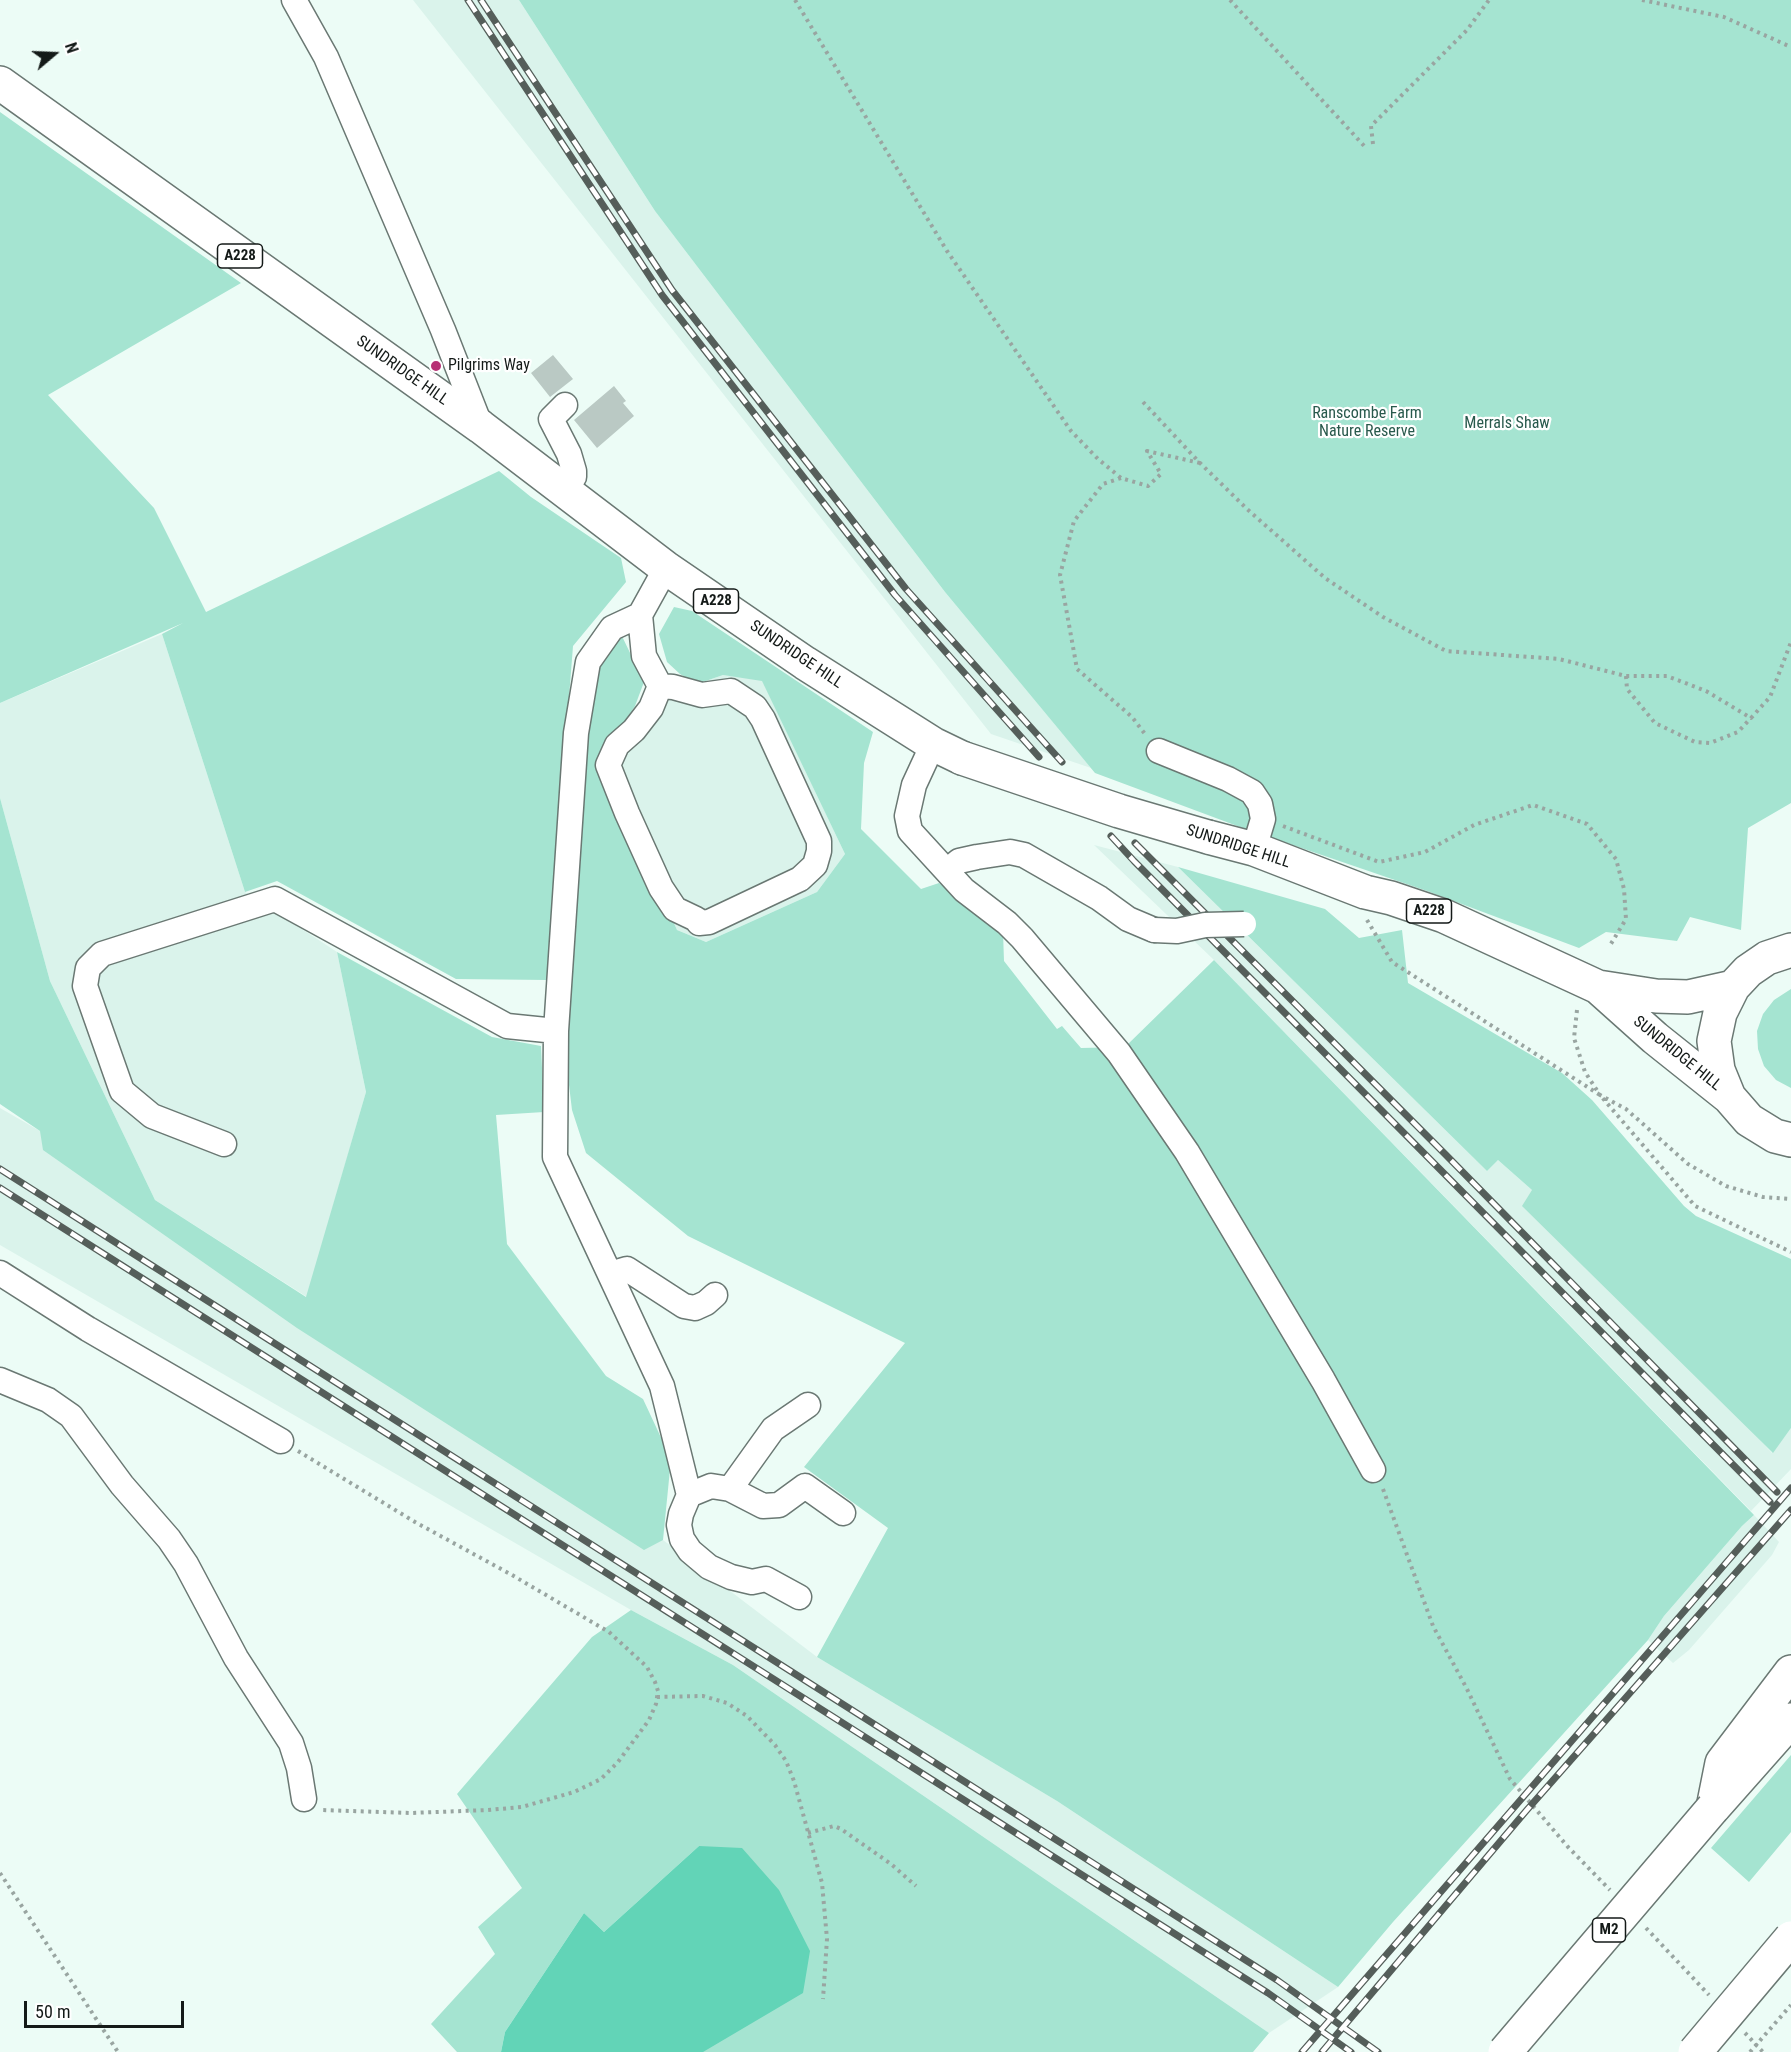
<!DOCTYPE html>
<style>
body{margin:0}
#map{position:relative;width:1791px;height:2052px;overflow:hidden;background:#ecfcf6;font-family:"Roboto Condensed",sans-serif}
canvas{display:block}
.north{position:absolute;left:24px;top:24px;width:60px;height:60px;-webkit-text-stroke:4px #fff;paint-order:stroke;rotate:71deg;font-size:16px;font-weight:700;line-height:24px;text-align:center;color:#141a18}
.north::after{content:'';display:block;margin:auto;width:21px;height:27px;background:#141a18;clip-path:polygon(50% 0,100% 100%,50% 72%,0 100%)}
.scale{position:absolute;left:24px;top:2001px;width:160px;height:27px;box-sizing:border-box;border:3px solid #141a18;border-top:0;padding-left:8px;font-size:18px;line-height:21px;white-space:nowrap;color:#141a18;-webkit-text-stroke:4px #fff;paint-order:stroke}
</style>
<div id="map">
<canvas width="1791" height="2052"></canvas>
<div class="north">N</div>
<div class="scale">50 m</div>
</div>
<script>
const ctx = document.querySelector('canvas').getContext('2d');
ctx.lineJoin = 'round';
function paint(path, color) {
  ctx.fillStyle = color;
  ctx.fill(path, 'evenodd');
}
function poly(rows) {
  const path = new Path2D();
  for (const r of rows) {
    path.moveTo(r[0], r[1]);
    for (let i = 2; i < r.length; i += 2) path.lineTo(r[i], r[i + 1]);
  }
  return path;
}
function strokePath(path, color, width, dash) {
  ctx.strokeStyle = color;
  ctx.lineWidth = width;
  ctx.lineCap = dash ? 'butt' : 'round';
  ctx.setLineDash(dash || []);
  ctx.stroke(path);
}
function label(font, color, halo, rows, align = 'center') {
  ctx.font = font + ' "Roboto Condensed",sans-serif';
  ctx.lineWidth = 4.5;
  ctx.setLineDash([]);
  ctx.textBaseline = 'middle';
  ctx.strokeStyle = halo;
  ctx.fillStyle = color;
  for (const [text, x, y, turn = 0] of rows) {
    ctx.save();
    ctx.translate(x, y);
    ctx.rotate((+turn || 0) * Math.PI / 180);
    ctx.textAlign = isNaN(turn) ? turn : align;
    if (halo) ctx.strokeText(text, 0, 0);
    ctx.fillText(text, 0, 0);
    ctx.restore();
  }
}
paint(poly([
 [413,0,519,0,655,211,945,592,1091,768,991,734],
 [162,634,245,892,337,952,366,1092,307,1297,155,1200,50,981,0,798,0,703],
 [723,675,762,680,845,854,817,892,706,942,677,930,601,759,635,706],
 [1094,845,1178,867,1487,1171,1498,1160,1532,1190,1772,1453,1791,1428,1791,1469,1751,1511,1214,960],
 [0,1108,40,1131,618,1504,663,1540,817,1657,1057,1801,1338,1987,1269,2033,733,1665,631,1610,0,1245],
 [1754,1515,1779,1542,1772,1555,1689,1650,1673,1663,1648,1640,1664,1616,1742,1526]
]), '#daf3eb');
paint(poly([
 [519,0,1791,0,1791,803,1748,828,1741,930,1690,917,1677,941,1606,932,1579,948,1427,891,1240,827,1095,773,945,592,655,211],
 [0,112,241,283,48,395,154,508,206,612,499,471,531,497,621,558,626,582,573,646,547,980,456,979,277,881,245,892,162,634,183,623,0,703],
 [674,607,692,611,873,732,864,763,861,829,921,889,939,883,1003,932,1004,961,1057,1029,1062,1026,1081,1048,1125,1047,1214,960,1754,1515,1742,1526,1664,1616,1648,1640,1393,1922,1338,1987,1057,1801,817,1657,888,1528,804,1467,905,1343,688,1236,586,1153,572,1110,566,1060,577,777,594,666,620,632,644,682,635,706,601,759,677,930,706,942,817,892,845,854,762,681,723,675,697,684,680,674,667,662,659,634],
 [0,798,50,981,155,1200,306,1297,366,1092,337,952,492,1037,541,1046,544,1112,496,1115,507,1244,606,1376,643,1399,671,1459,663,1540,644,1550,297,1328,43,1150,40,1131,0,1104],
 [1178,867,1325,909,1359,938,1402,930,1408,983,1562,1073,1592,1100,1684,1206,1696,1216,1791,1259,1791,1428,1773,1453,1522,1206,1532,1190,1498,1160,1487,1171],
 [1791,989,1791,1088,1776,1080,1764,1066,1758,1049,1757,1031,1763,1014,1774,1000],
 [631,1610,733,1665,1269,2033,1253,2052,703,2052,699,1846,604,1932,584,1913,505,2032,501,2052,457,2052,431,2024,495,1954,478,1927,522,1888,457,1794,592,1637],
 [1791,1755,1791,1832,1749,1882,1711,1848]
]), '#a5e4d1');
paint(poly([
 [699,1846,742,1848,779,1890,810,1951,803,1993,703,2052,501,2052,505,2032,584,1913,604,1932]
]), '#62d4b7');
paint(poly([
 [553,355,573,379,550,397,531,373],
 [614,386,626,401,623,403,634,416,597,448,574,420]
]), '#bac9c4');
const minor = poly([
 [294,0,326,57,443,330,481,427],
 [564,490,574,477,574,471,569,454,551,419,565,405],
 [640,615,612,628,588,662,576,733,556,1031,555,1157,662,1386,689,1495,681,1514,679,1525,682,1539,690,1551,709,1567,731,1577,752,1582,766,1579,799,1597],
 [660,686,673,687,702,695,731,691,755,707,763,719,819,841,819,851,815,865,800,879,709,922,699,923,696,919,675,909,661,888,627,813,608,765,617,745,634,730,651,708,660,686,644,656,640,615,666,568],
 [933,744,914,785,907,816,910,831,964,890,1007,923,1022,938,1119,1053,1187,1152,1323,1380,1373,1470],
 [1159,751,1228,779,1252,792,1260,804,1263,819,1254,849],
 [948,870,959,861,977,857,1010,852,1024,855,1099,898,1128,919,1154,930],
 [224,1144,152,1116,122,1091,85,986,88,968,102,954,275,899,507,1026,556,1031],
 [0,1273,88,1329,281,1441],
 [610,1274,627,1269,684,1306,695,1308,706,1303,715,1295],
 [0,1380,48,1400,71,1416,122,1485,169,1539,186,1564,236,1658,291,1743,299,1768,304,1799],
 [730,1489,773,1429,808,1405],
 [689,1495,711,1486,730,1489,763,1506,779,1505,805,1486,843,1513]
]);
const highway = poly([
 [0,83,481,427,666,568,805,663,933,744,962,758],
 [1208,837,1254,849,1365,892,1391,898,1444,916,1598,987,1656,996,1688,997,1733,987],
 [1791,950,1767,958,1748,971,1733,987,1720,1013,1714,1041,1718,1070,1729,1097,1749,1120,1775,1136,1791,1140],
 [1598,987,1655,1038,1729,1097],
 [1714,1807,1791,1720],
 [1713,1808,1722,1763,1791,1672]
]);
strokePath(minor, '#6a7873', 27);
strokePath(highway, '#6a7873', 36);
strokePath(poly([
 [795,0,947,251,1071,431,1098,459,1121,478,1148,486,1161,474,1147,451,1200,463],
 [1230,0,1367,149],
 [1642,0,1724,17,1791,47],
 [1373,144,1371,126,1467,30,1489,0],
 [1143,402,1200,463,1247,509,1325,578,1383,617,1446,651,1559,659,1626,676,1667,676,1706,691,1751,718,1770,697,1791,642],
 [1121,478,1103,484,1074,521,1060,575,1077,669,1132,717,1145,734],
 [1626,676,1627,689,1655,723,1695,742,1710,743,1738,732,1751,718],
 [1283,826,1379,862,1425,852,1474,825,1533,805,1587,824,1616,859,1624,889,1626,919,1609,947],
 [1367,920,1392,962,1600,1095,1695,1206,1791,1252],
 [1577,1010,1574,1038,1585,1072,1600,1095,1626,1109,1688,1164,1726,1186,1763,1197,1791,1199],
 [298,1451,415,1522,512,1575,609,1632,647,1667,655,1682,658,1691,656,1704,649,1720,618,1762,601,1779,574,1792,522,1807,488,1810,411,1813,322,1810],
 [1383,1489,1433,1626,1467,1689,1510,1779,1568,1847,1610,1890],
 [657,1697,703,1696,727,1703,747,1716,775,1745,786,1761,794,1781,822,1883,827,1939,823,1999],
 [808,1833,834,1826,841,1829,891,1864,916,1886],
 [0,1873,118,2052],
 [1646,1928,1709,1995],
 [1745,2033,1763,2052]
]), '#99a5a1', 4, [3, 4.5]);
strokePath(minor, '#fff', 24);
strokePath(highway, '#fff', 33);
const rail = poly([
 [468,0,662,295,895,595,1039,757],
 [481,0,672,290,906,589,1062,762],
 [1111,836,1134,861,1770,1502],
 [1135,843,1446,1155,1777,1492],
 [0,1169,1277,1980,1378,2052],
 [0,1188,1268,1993,1351,2052],
 [1302,2052,1791,1488],
 [1322,2052,1526,1811,1791,1510]
]);
strokePath(rail, '#555e5a', 7);
strokePath(rail, '#fff', 4.5, [14]);
const minorBridge = poly([
 [1154,930,1177,931,1205,925,1244,924]
]);
const highwayBridge = poly([
 [962,758,1119,811,1208,837],
 [1505,2052,1713,1808],
 [1695,2052,1791,1938]
]);
strokePath(minorBridge, '#6a7873', 27, []);
strokePath(highwayBridge, '#6a7873', 36, []);
strokePath(poly([
 [1750,2052,1791,2005]
]), '#99a5a1', 4, [3, 4.5]);
strokePath(minorBridge, '#fff', 24);
strokePath(highwayBridge, '#fff', 33);
for (const [x, y, r, color] of [
 [436,366,6,"#b73175"]
]) {
  const dot = new Path2D();
  dot.arc(x, y, r, 0, 2 * Math.PI);
  ctx.fillStyle = color;
  ctx.fill(dot);
  strokePath(dot, '#fff', 2);
}
for (const [x, y, w] of [
 [240,256,45],
 [716,601,45],
 [1429,911,45],
 [1609,1930,33]
]) {
  const box = new Path2D();
  box.roundRect(x - w / 2, y - 12, w, 24, 4.5);
  ctx.fillStyle = '#fff';
  ctx.fill(box);
  strokePath(box, '#141a18', 1.5);
}
label('bold 15px', '#141a18', null, [
 ["A228",240,256],
 ["A228",716,601],
 ["A228",1429,911],
 ["M2",1609,1930]
]);
label('16px', '#141a18', '#fff', [
 ["Pilgrims Way",448,366]
], 'left');
label('16px', '#141a18', '#fff', [
 ["SUNDRIDGE HILL",402,371,35],
 ["SUNDRIDGE HILL",796,655,34],
 ["SUNDRIDGE HILL",1238,847,18],
 ["SUNDRIDGE HILL",1677,1054,39]
]);
label('16px', '#28594c', '#fff', [
 ["Ranscombe Farm",1367,414],
 ["Nature Reserve",1367,432],
 ["Merrals Shaw",1507,424]
]);
</script>
